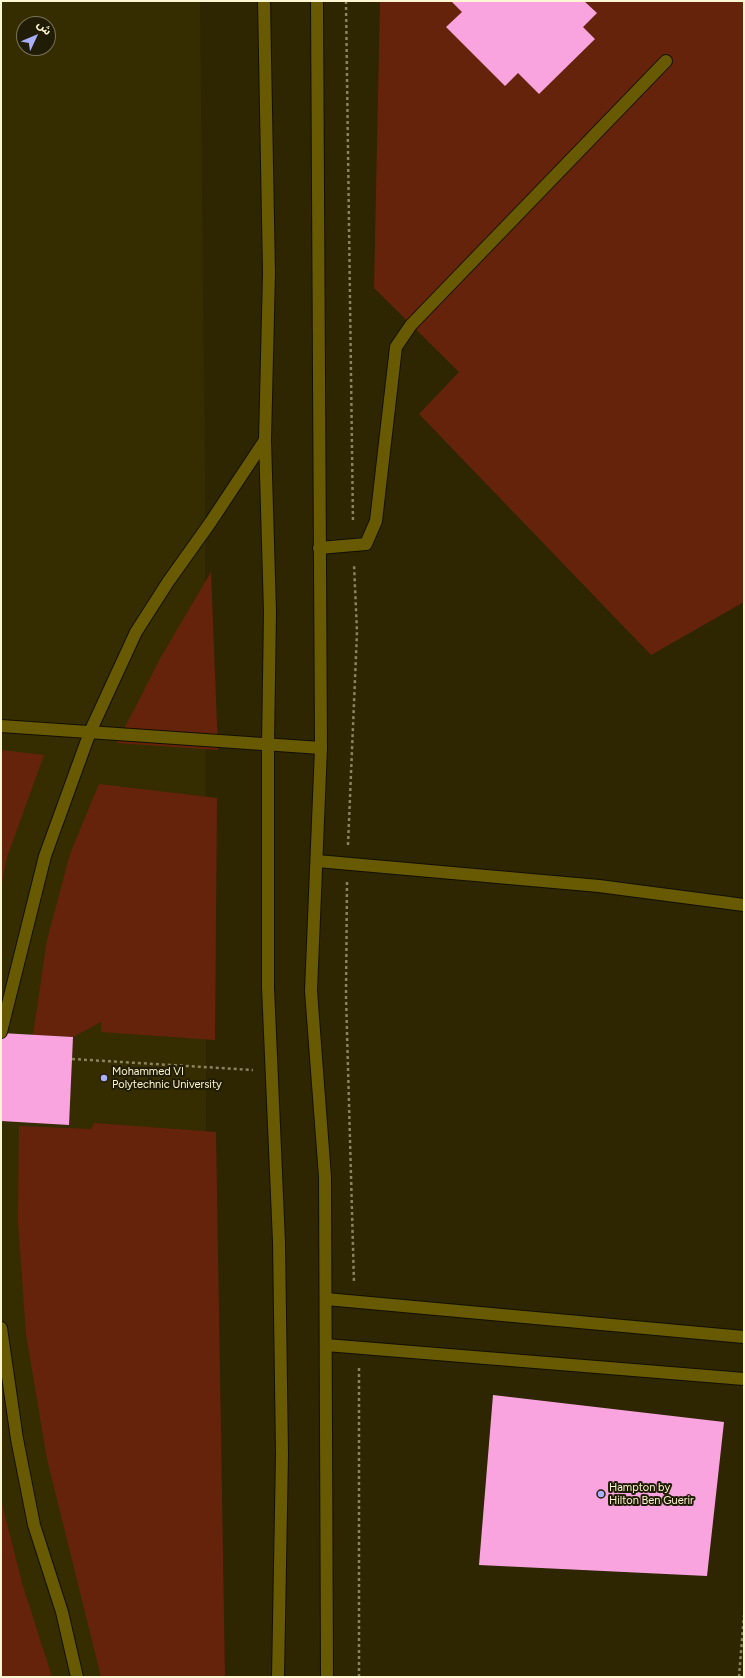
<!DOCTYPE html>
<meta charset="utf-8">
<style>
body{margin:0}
#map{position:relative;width:745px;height:1678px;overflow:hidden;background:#2d2600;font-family:Figtree,"Noto Sans Arabic",sans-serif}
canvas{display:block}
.frame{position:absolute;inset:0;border:2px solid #fdf6d2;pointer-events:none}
.north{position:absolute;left:16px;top:16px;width:40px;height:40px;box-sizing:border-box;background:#211c06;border:1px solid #797358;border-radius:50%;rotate:46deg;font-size:11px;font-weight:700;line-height:16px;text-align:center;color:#fdf6d2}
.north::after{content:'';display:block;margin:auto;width:14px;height:18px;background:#a8b0fc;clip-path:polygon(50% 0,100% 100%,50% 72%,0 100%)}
</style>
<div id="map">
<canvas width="745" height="1678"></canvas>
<div class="frame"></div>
<div class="north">ش</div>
</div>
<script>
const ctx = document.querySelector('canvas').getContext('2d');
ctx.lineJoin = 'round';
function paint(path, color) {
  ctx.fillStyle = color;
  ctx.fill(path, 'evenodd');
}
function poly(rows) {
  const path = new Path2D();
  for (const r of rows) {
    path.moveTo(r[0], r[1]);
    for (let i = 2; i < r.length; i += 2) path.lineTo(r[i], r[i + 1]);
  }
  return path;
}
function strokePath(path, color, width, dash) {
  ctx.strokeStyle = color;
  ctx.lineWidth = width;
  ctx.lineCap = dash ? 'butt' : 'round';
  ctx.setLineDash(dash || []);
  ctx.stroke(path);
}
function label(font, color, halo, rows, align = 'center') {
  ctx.font = font + ' Figtree,sans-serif';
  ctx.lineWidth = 4;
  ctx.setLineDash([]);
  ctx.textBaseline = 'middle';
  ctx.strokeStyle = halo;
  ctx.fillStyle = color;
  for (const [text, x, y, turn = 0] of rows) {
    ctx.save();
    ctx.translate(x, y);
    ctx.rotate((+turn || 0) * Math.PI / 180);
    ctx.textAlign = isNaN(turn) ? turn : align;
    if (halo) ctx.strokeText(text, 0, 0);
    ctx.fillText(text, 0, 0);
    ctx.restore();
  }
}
paint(poly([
 [1,1,200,1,205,479,207,1677,1,1677],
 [24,24,48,24,48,48,24,48]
]), '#352d00');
paint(poly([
 [380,1,744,1,744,602,651,655,419,414,459,372,374,288],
 [211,572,218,750,117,743,161,657],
 [1,750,44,755,7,857,1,887],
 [99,784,217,798,215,1040,101,1032,101,1022,73,1037,33,1035,47,940,70,854],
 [94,1123,216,1132,225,1677,101,1677,47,1459,26,1334,18,1222,19,1126,91,1129],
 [1,1500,22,1583,52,1677,1,1677]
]), '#66230b');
paint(poly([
 [453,1,584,1,597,13,583,27,595,39,539,94,518,73,505,86,446,27,462,12,452,2],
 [1,1033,73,1037,69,1125,1,1121],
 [493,1395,724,1422,707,1576,479,1565]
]), '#f9a3df');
const service = poly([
 [319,548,366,544,376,521,396,347,411,325,666,61],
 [1,726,321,748],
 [1,1032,45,856,90,732,136,632,168,582,210,523,265,440],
 [1,1328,17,1439,34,1525,62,1612,77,1677]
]);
const minor = poly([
 [317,861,599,886,744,905],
 [326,1299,744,1337],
 [326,1345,744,1379]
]);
const tertiary = poly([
 [264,1,269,273,265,440,270,612,268,744,268,987,279,1242,282,1454,278,1677],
 [317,1,321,748,311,991,325,1177,327,1677]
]);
strokePath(service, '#130f00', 14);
strokePath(minor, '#130f00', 14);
strokePath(tertiary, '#130f00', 14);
strokePath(poly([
 [346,1,353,523],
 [348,845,357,632,354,564],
 [347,882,346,996,354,1283],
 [72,1059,253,1070],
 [359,1677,359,1366],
 [739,1677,744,1615]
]), '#8a835e', 2.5, [3, 3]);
strokePath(service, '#675a03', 12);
strokePath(minor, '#675a03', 12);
strokePath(tertiary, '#675a03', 12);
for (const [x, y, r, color] of [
 [104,1078,4,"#a8b0fc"],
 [601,1494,4,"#a8b0fc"]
]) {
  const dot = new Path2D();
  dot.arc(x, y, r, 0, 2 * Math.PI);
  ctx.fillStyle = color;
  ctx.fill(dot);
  strokePath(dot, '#211c06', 1.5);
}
label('11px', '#fdf6d2', '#211c06', [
 ["Mohammed VI",112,1072],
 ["Polytechnic University",112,1085],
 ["Hampton by",609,1488],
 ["Hilton Ben Guerir",609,1501]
], 'left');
</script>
